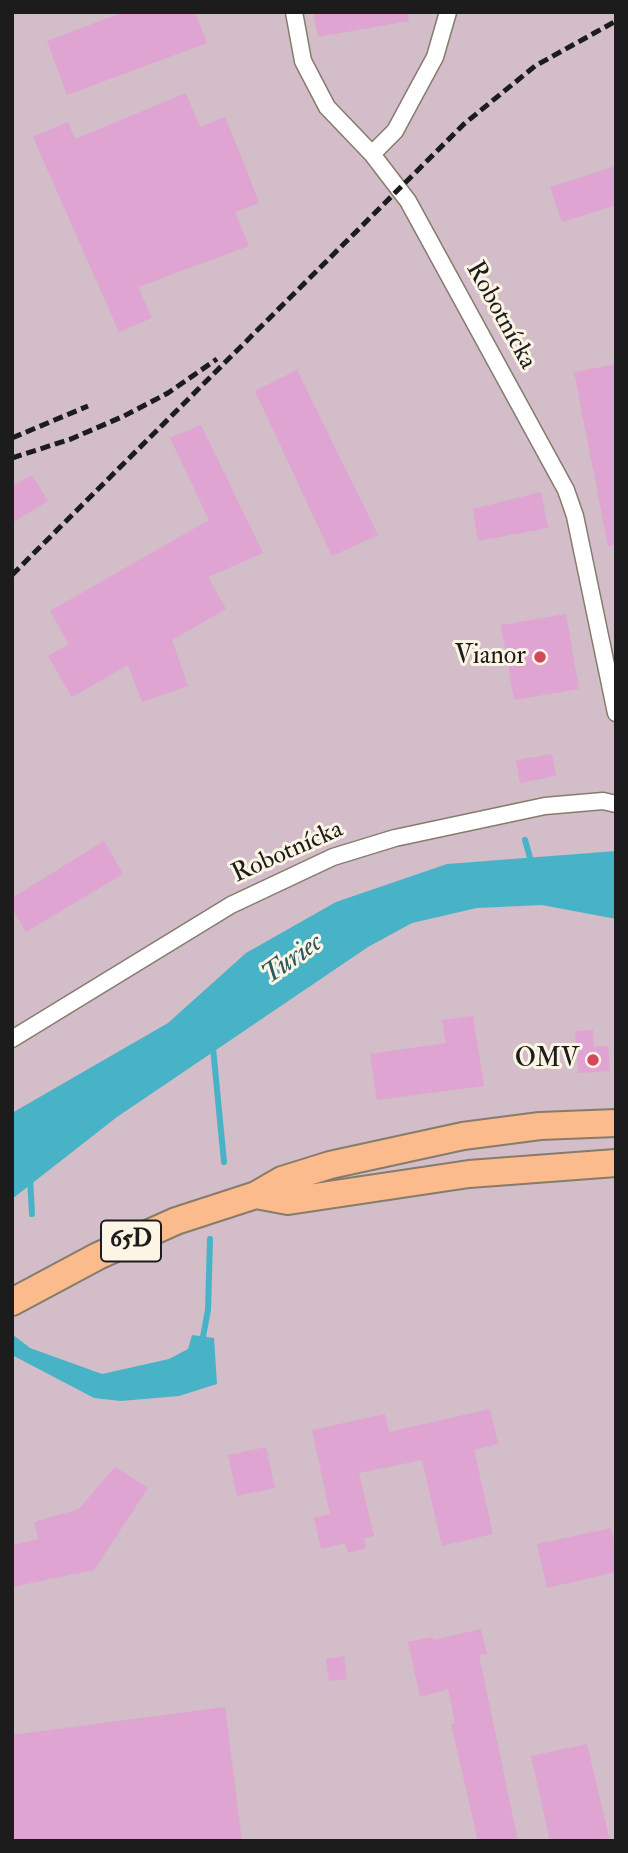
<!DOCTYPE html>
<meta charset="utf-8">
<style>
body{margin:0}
#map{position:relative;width:628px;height:1853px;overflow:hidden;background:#f1ddbd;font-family:"IM FELL Double Pica",serif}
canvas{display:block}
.frame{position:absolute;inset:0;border:14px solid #1c1c1c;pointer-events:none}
</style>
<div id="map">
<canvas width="628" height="1853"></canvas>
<div class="frame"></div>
</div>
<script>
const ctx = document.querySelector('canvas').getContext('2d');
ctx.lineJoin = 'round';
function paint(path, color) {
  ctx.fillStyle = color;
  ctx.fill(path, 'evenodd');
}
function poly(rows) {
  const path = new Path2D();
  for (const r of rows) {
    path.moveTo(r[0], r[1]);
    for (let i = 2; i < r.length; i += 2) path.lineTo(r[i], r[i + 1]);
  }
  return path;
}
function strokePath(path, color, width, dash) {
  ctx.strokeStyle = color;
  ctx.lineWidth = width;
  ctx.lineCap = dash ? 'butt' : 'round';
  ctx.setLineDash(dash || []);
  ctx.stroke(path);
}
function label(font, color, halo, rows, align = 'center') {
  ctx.font = font + ' "IM FELL Double Pica",serif';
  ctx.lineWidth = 6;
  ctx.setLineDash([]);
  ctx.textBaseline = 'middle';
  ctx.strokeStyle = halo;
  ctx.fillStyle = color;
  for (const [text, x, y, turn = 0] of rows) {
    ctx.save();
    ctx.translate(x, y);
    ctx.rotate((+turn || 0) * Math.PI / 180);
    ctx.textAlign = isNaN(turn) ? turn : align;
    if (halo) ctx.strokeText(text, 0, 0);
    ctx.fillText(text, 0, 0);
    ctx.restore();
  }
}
paint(poly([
 [12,12,616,12,616,1841,12,1841]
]), '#d2bdc8');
paint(poly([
 [616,851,616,919,542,905,477,908,412,923,368,947,117,1117,12,1199,12,1113,168,1023,246,953,336,902,447,864],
 [12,1334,30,1348,102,1374,169,1359,188,1349,192,1335,214,1338,217,1384,179,1396,121,1401,94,1398,12,1355]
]), '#48b3c6');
strokePath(poly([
 [525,840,532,865],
 [213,1048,224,1162],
 [30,1177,32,1214],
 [202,1342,208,1310,210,1239]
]), '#48b3c6', 6);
paint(poly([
 [124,12,195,12,207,43,67,95,47,41],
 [313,12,408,12,409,21,318,37],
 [186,93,200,127,225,117,245,166,259,203,235,212,249,246,138,287,152,318,119,332,33,137,68,122,75,139],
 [616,166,616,205,562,222,550,187],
 [616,364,616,545,608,546,574,372],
 [297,370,378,535,332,556,255,391],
 [201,425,263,553,208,577,226,609,172,640,188,686,142,702,128,665,72,697,48,656,69,644,50,611,209,520,170,438],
 [32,475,48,501,12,523,12,486],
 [541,492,548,528,478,541,473,509],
 [566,614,579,689,514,700,501,625],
 [552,754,556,776,520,783,516,760],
 [104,841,123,874,26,932,12,908,12,898],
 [473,1016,484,1086,377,1100,370,1054,446,1043,442,1020],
 [593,1030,594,1047,608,1046,610,1071,578,1073,575,1031],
 [490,1409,498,1444,474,1450,493,1534,442,1546,422,1460,359,1473,374,1536,364,1538,366,1548,348,1553,345,1543,321,1549,314,1518,330,1514,312,1430,385,1414,389,1432],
 [266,1447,275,1488,237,1496,228,1455],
 [115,1467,148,1488,94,1570,12,1587,12,1545,38,1539,34,1522,79,1509],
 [611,1528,616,1550,616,1572,547,1588,537,1544],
 [481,1629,487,1654,479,1655,518,1841,478,1841,451,1724,455,1723,448,1689,420,1697,408,1642,432,1637,433,1640],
 [344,1656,347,1679,329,1681,326,1659],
 [225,1707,242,1841,12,1841,12,1735],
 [587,1744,610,1841,550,1841,531,1756]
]), '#dfa4d2');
const street = poly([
 [294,12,303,61,327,107,372,154,408,201,566,490,575,516,616,713],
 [372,154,395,131,416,92,435,57,448,12],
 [12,1039,231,905,333,857,395,838,545,806,603,801,616,804]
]);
const primary = poly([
 [256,1195,288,1201,469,1174,616,1163],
 [12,1302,98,1256,176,1221,256,1195,282,1180,330,1165,463,1136,540,1126,616,1123]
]);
strokePath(street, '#867c6c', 19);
strokePath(primary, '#867c6c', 30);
strokePath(street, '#fff', 16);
strokePath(primary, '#fbbb8d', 26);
strokePath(poly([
 [12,438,88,406],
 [12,458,71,439,124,416,168,393,217,359],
 [12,575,464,124,535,66,616,21]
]), '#1c1c1c', 5, [10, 5]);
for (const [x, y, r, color] of [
 [540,657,7,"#d1495b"],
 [593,1060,7,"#d1495b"]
]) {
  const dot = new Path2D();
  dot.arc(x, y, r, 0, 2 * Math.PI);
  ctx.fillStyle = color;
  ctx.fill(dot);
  strokePath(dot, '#fcf5e5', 2.5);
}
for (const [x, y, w] of [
 [131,1241,60]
]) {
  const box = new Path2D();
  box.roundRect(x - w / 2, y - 20.5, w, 41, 5);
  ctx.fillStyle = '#fcf5e5';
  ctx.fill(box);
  strokePath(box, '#1c1c1c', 2);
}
label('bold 24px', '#1c1c1c', null, [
 ["65D",131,1241]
]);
label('26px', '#1c1c1c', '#fcf5e5', [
 ["Robotnícka",500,316,61],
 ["Robotnícka",288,853,-24]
]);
label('26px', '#1c1c1c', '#fcf5e5', [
 ["Vianor",526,657],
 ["OMV",579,1060]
], 'right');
label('italic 28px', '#2e5860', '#fcf5e5', [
 ["Turiec",293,960,-35]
]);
</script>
